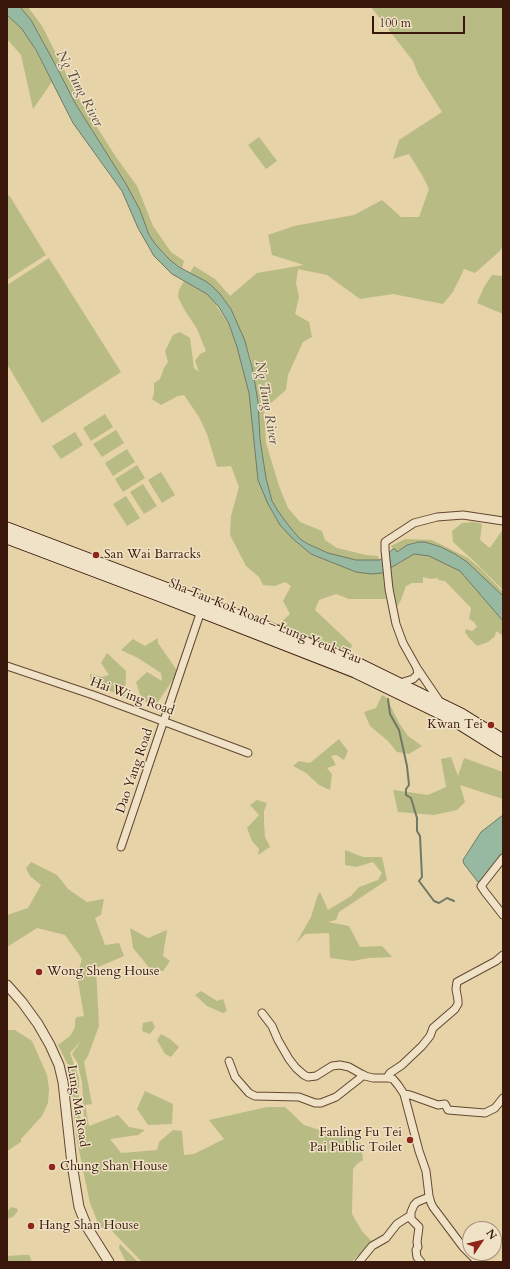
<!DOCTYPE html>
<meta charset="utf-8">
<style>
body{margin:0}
#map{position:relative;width:510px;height:1269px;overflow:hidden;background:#e6d3a7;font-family:Cardo,serif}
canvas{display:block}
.frame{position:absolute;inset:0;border:8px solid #39180b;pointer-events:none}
.north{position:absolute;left:462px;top:1221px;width:40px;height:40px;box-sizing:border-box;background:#efe2c6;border:1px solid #a6917b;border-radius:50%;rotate:55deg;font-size:11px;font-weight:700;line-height:16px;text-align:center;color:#39180b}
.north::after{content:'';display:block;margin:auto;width:14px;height:18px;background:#8f2418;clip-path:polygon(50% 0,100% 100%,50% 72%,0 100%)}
.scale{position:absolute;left:372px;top:16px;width:93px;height:18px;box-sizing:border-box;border:2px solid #39180b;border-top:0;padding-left:5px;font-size:12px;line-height:14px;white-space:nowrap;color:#39180b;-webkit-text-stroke:3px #efe2c6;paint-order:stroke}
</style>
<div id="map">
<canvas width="510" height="1269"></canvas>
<div class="frame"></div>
<div class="north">N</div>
<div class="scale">100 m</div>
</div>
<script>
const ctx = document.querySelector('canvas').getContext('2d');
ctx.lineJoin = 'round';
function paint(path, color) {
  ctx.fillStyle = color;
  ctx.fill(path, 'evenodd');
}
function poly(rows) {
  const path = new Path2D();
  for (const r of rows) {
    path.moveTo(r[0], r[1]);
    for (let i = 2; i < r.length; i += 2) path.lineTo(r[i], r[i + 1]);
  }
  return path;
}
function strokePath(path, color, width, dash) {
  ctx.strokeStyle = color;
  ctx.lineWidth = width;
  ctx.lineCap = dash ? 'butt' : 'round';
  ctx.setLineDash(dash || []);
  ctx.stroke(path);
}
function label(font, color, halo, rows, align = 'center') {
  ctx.font = font + ' Cardo,serif';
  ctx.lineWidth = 3;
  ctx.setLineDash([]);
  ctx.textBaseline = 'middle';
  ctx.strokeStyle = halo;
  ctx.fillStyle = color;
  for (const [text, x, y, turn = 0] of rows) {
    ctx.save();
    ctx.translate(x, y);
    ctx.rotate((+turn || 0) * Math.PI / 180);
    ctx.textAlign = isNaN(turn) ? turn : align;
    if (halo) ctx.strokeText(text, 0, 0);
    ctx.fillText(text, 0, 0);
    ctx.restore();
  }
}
paint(poly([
 [20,7,28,7,42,26,79,99,116,157,137,186,153,226,171,252,184,261,182,268,171,261,156,245,149,235,140,210,126,184,75,103,38,32,30,19],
 [371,7,503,7,503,245,500,251,475,273,464,269,453,292,443,304,393,294,360,299,327,275,298,269,296,283,299,297,295,314,309,322,312,337,303,342,288,375,286,390,264,409,266,443,279,486,288,508,300,522,322,531,325,540,337,548,366,555,378,556,380,560,369,561,348,559,328,553,308,544,300,539,292,530,278,511,272,501,266,478,260,439,256,387,250,356,245,341,231,309,224,299,207,282,190,273,194,266,215,279,230,296,257,273,304,265,272,255,268,235,294,226,354,215,382,200,401,217,419,217,429,189,422,175,409,154,393,159,399,140,442,112,418,74,413,61],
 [7,15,22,29,30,40,52,82,33,109,21,55,7,39],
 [259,137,277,161,266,169,248,145],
 [9,195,46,255,7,280,7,196],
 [49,258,121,372,42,423,7,364,7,285],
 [492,275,503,276,503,314,477,303,484,287],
 [184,281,207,294,212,299,229,325,237,347,249,393,258,480,273,514,292,538,311,554,349,569,371,574,382,573,414,554,429,556,444,562,460,571,503,621,503,636,496,631,495,636,488,642,477,646,469,638,465,632,466,629,472,631,477,627,474,622,469,619,471,608,445,581,438,580,438,578,431,579,423,577,423,583,412,583,406,586,401,600,395,610,383,576,386,599,349,599,336,594,319,600,315,610,352,645,350,652,344,656,314,640,297,636,278,625,290,614,283,601,291,586,285,582,275,586,263,585,259,577,246,566,230,535,231,516,239,487,231,466,217,467,207,434,199,417,184,395,178,396,161,405,152,399,154,394,154,383,160,379,164,368,168,362,165,351,173,335,180,332,190,338,194,368,199,372,195,361,200,354,206,351,197,329,184,309,178,297,179,290],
 [105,414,113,427,91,441,83,428],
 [116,430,124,443,102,457,93,444],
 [75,432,83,445,61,459,52,446],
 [127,449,135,462,113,476,105,463],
 [137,465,145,478,123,492,115,479],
 [161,472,175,495,162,503,148,480],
 [143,484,157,506,144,514,130,492],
 [126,496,140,518,127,526,113,504],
 [474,522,482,524,480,540,490,548,503,529,503,590,475,562,453,542,452,531,462,523],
 [405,539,432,540,468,558,481,569,503,592,503,596,467,562,455,554,441,547,425,542,418,542,411,543,396,552,395,549,393,549,391,546],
 [158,638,158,643,178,672,154,708,141,698,136,682,147,672,162,681,161,673,138,658,121,650,133,639,145,646],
 [107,653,126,671,125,697,91,683,90,674,102,677,109,675,101,663],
 [382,695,386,697,399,723,408,736,422,746,409,754,397,752,388,741,370,726,364,712,376,708],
 [339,739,348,751,344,760,336,755,331,756,336,765,327,768,332,774,330,790,319,785,306,773,293,766,299,761,310,763],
 [451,757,458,776,464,758,503,772,503,799,460,785,465,802,457,810,434,815,398,812,393,790,428,795,446,787,441,759],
 [257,800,267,803,264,811,264,822,265,837,270,847,258,855,259,849,252,841,247,828,259,815,250,805],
 [345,850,363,857,382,857,387,880,339,912,336,920,328,922,349,926,360,947,382,946,392,957,368,958,353,961,330,958,329,933,305,934,296,943,311,917,317,897,320,892,328,910,351,896,359,887,378,880,382,873,373,862,356,867,345,865],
 [31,862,57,875,68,889,87,902,104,899,101,915,95,918,105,945,119,943,124,956,96,968,99,1026,88,1056,84,1062,92,1104,85,1105,89,1126,118,1115,129,1127,145,1130,138,1135,110,1139,121,1153,157,1150,159,1142,173,1130,182,1131,184,1155,194,1154,224,1139,209,1120,267,1107,285,1107,304,1125,338,1136,346,1134,357,1138,361,1144,363,1160,357,1164,353,1169,352,1214,362,1231,373,1243,365,1255,356,1257,352,1262,142,1262,110,1229,100,1228,90,1203,77,1141,70,1079,67,1063,58,1045,70,1036,73,1031,75,1027,75,1020,77,1017,84,1016,77,975,82,959,65,935,37,928,7,947,7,915,28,908,41,885,30,876,26,868],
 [81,1041,72,1054,77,1062,82,1082,85,1136,79,1112,79,1078,70,1053],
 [130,928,148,938,167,930,163,956,170,961,163,971,152,971,133,948],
 [201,991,217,1001,223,999,227,1011,223,1013,207,1006,195,995],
 [152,1021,155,1027,150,1034,142,1031,143,1023],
 [7,1030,15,1030,32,1041,47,1075,49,1089,48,1103,42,1116,21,1139,21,1142,7,1151],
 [161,1034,170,1039,179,1047,171,1057,165,1054,157,1040],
 [145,1091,173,1104,172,1124,148,1125,137,1109],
 [12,1207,18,1209,17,1212,13,1217,7,1219,7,1211],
 [120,1244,137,1261,137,1262,126,1262,119,1248],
 [22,1255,29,1255,32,1262,7,1262,7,1256]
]), '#b9bb84');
const water = poly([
 [7,7,20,7,31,20,55,64,75,103,126,184,140,210,149,235,156,245,170,260,179,267,207,282,213,287,220,294,231,309,245,341,253,371,258,402,260,439,266,478,272,501,278,511,289,526,300,539,308,544,328,553,356,560,380,560,393,549,395,549,397,552,407,545,418,542,425,542,441,547,455,554,467,562,503,596,503,621,460,571,429,556,414,554,382,573,371,574,356,572,311,554,292,538,280,525,268,504,258,480,249,393,237,347,229,324,219,307,207,294,172,274,154,256,138,228,122,191,73,123,36,50,22,29,7,15,7,7],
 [503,815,503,853,481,880,478,882,464,864,463,860,481,832,503,815]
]);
paint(water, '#97b9a2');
strokePath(water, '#717966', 1);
strokePath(poly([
 [388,699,390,714,399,730,407,766,409,785,406,789,406,795,411,798,417,818,417,831,420,836,422,877,419,881,434,901,439,903,447,898,454,901]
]), '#717966', 2);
const minor = poly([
 [7,666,93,695,248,753],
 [400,683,413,679,418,674,417,669],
 [440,702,417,668,403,643,396,624,389,589,385,550,385,542,414,523,437,517,463,515,503,521],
 [121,847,201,611],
 [503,858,481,886,485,892,503,915],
 [262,1013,272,1026,278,1040,289,1059,296,1068,304,1075,308,1077,316,1076,332,1066,340,1065,349,1067,365,1076,373,1078,389,1078,393,1079,398,1085,404,1094,419,1151,426,1171,429,1196,431,1203,433,1207,463,1247,478,1262],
 [229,1061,235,1077,249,1093,255,1096,299,1097,315,1103,321,1103,336,1097,364,1075],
 [389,1078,388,1076,390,1073,402,1065,422,1046,430,1036,433,1028,455,1009,458,1004,458,1000,456,989,457,982,496,961,503,955],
 [404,1094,410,1095,438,1105,445,1104,448,1110,485,1113,495,1108,503,1098],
 [359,1262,372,1246,386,1238,397,1224,411,1215],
 [421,1262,417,1257,416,1250,418,1247,417,1242,419,1227,411,1219,411,1212,414,1205,417,1202,429,1197]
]);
const tertiary = poly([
 [7,985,22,1002,38,1024,50,1045,59,1065,63,1082,72,1164,79,1207,87,1227,109,1262]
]);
const secondary = poly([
 [7,528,234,614,359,664,461,714,503,740],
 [7,538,158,595,355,672,452,719,503,751]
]);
strokePath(minor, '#644732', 9);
strokePath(tertiary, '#644732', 11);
strokePath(secondary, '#39180b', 13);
strokePath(minor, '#efe2c6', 7);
strokePath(tertiary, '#efe2c6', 9);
strokePath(secondary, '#efe2c6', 11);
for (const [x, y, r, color] of [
 [96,555,4,"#8f2418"],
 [491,725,4,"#8f2418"],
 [39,972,4,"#8f2418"],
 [410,1140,4,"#8f2418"],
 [52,1167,4,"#8f2418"],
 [31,1226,4,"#8f2418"]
]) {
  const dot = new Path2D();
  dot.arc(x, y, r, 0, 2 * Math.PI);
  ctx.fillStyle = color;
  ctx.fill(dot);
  strokePath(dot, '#efe2c6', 1.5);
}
label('13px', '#39180b', '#efe2c6', [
 ["San Wai Barracks",104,555],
 ["Kwan Tei",483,725,"right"],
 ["Wong Sheng House",47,972],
 ["Fanling Fu Tei",402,1133,"right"],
 ["Pai Public Toilet",402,1148,"right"],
 ["Chung Shan House",60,1167],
 ["Hang Shan House",39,1226]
], 'left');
label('13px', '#39180b', '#efe2c6', [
 ["Sha Tau Kok Road – Lung Yeuk Tau",265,622,22],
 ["Hai Wing Road",132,697,20],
 ["Dao Yang Road",135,771,-71],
 ["Lung Ma Road",77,1106,81]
]);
label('italic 14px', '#554838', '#efe2c6', [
 ["Ng Tung River",79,89,62],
 ["Ng Tung River",266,403,80]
]);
</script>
